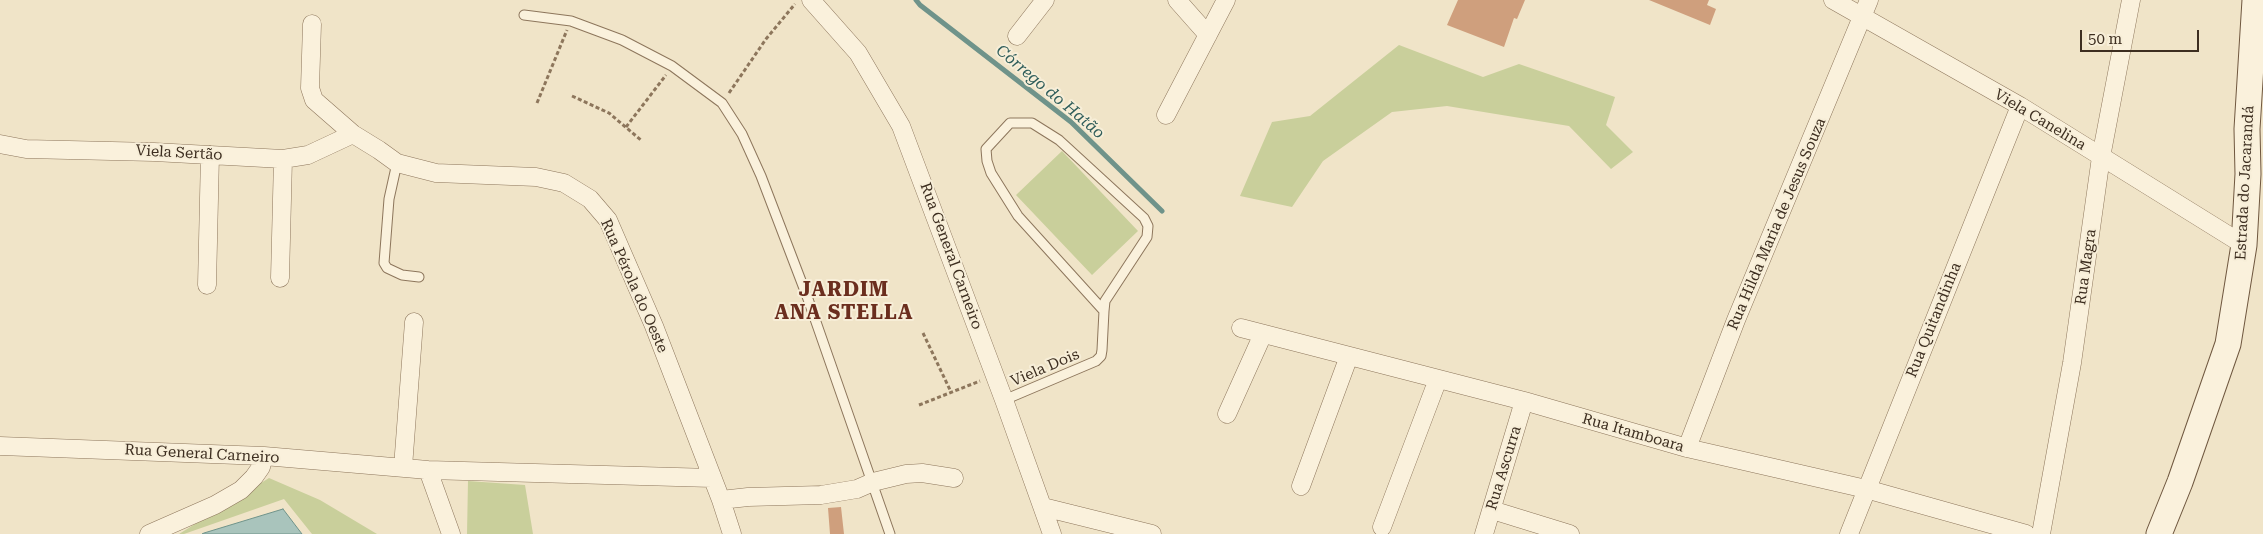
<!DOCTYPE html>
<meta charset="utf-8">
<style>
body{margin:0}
#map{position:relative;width:2263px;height:534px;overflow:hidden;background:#f0e4c8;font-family:"Roboto Serif",serif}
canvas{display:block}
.scale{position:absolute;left:2080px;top:30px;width:119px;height:22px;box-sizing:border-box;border:2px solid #3d2e20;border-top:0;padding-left:6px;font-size:15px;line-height:18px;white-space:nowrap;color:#3d2e20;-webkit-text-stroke:4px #f7eed8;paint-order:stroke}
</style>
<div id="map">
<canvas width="2263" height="534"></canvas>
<div class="scale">50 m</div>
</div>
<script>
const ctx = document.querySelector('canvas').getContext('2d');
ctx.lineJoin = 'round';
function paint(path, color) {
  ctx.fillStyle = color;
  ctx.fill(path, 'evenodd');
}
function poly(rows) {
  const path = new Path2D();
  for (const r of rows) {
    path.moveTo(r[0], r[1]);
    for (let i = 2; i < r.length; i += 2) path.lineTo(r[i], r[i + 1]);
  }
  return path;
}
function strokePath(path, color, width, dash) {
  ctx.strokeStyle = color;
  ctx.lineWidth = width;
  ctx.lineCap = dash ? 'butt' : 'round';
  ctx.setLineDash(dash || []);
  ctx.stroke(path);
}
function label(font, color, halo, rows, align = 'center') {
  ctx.font = font + ' "Roboto Serif",serif';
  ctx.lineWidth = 4;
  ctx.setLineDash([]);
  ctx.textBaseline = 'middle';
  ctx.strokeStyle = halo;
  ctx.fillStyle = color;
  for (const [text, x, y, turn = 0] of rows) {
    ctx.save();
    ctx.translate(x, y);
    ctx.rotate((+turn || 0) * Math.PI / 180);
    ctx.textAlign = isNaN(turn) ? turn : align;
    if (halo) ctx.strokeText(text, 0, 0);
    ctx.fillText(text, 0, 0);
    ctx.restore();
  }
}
paint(poly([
 [1399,45,1483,77,1519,64,1615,97,1606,125,1633,152,1611,169,1569,126,1447,106,1392,112,1323,161,1292,207,1240,196,1272,122,1310,116],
 [1062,151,1138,231,1092,275,1016,195],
 [269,478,320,500,377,534,312,534,284,499,184,534,179,534],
 [468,481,525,485,533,534,467,534]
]), '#c9cf9b');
const water = poly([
 [283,509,302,534,202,534,204,533,283,509]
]);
paint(water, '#a9c4bc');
strokePath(water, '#6f938a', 1);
strokePath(poly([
 [916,0,920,5,1071,122,1162,211]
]), '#6f938a', 5);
paint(poly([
 [1458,0,1525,0,1517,19,1514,18,1504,47,1447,25],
 [1649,0,1709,0,1707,5,1716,9,1710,25],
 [841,507,844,534,830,534,828,508]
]), '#cf9f7d');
const service = poly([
 [524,15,571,21,622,40,672,66,722,103,742,134,761,176,808,299,890,534],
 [397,163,389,199,384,263,387,268,402,275,419,277],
 [1004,400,1096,361,1101,356,1102,350,1104,311,1105,301,1147,237,1148,226,1144,218,1059,140,1032,123,1010,123,986,149,987,161,991,173,1018,216,1104,311]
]);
const minor = poly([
 [811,0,858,53,901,126,1004,400,1052,534],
 [1177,0,1208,35],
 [1833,0,2020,106,2244,245],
 [312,24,310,88,314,100,353,134,379,150,397,163,436,173,536,177,564,183,590,199,608,220,654,326,721,500,732,534],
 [1017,36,1045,0],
 [1166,115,1226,0],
 [0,144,26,149,154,152,283,159,308,155,353,134],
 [280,278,283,159],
 [207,285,210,155],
 [1241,328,1524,401,1687,448,1866,489,2026,534],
 [1227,414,1263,334],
 [0,446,264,456,428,470,712,478],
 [1687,448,1736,320,1869,0],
 [403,467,414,322],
 [428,470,451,534],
 [1301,486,1349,356],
 [721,500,748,497,821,495,857,489,873,482,906,474,922,473,954,478],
 [1043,507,1152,534],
 [1492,510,1570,534],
 [1382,527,1438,379],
 [149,534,215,505,241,490,254,477,261,467,264,456],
 [1484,534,1524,401],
 [1849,534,2020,106],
 [2041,534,2072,363,2101,157,2131,0]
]);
const secondary = poly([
 [2159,534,2180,482,2228,344,2244,245,2248,174,2247,129,2255,0]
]);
strokePath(service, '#8d765c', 11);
strokePath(minor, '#8d765c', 19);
strokePath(secondary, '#6f573f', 27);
strokePath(poly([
 [729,93,766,39,795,4],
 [572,96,609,113,642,141],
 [537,103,567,30],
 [626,127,666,75],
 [923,333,951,392],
 [919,405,980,381]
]), '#8d765c', 3, [4, 2.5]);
strokePath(service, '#faf1dc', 9);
strokePath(minor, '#faf1dc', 18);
strokePath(secondary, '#faf1dc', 25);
label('15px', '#3d2e20', '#f7eed8', [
 ["Viela Canelina",2040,120,31],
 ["Viela Sertão",179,153,3],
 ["Estrada do Jacarandá",2245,183,-87],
 ["Rua Hilda Maria de Jesus Souza",1777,224,-67],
 ["Rua General Carneiro",951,256,70],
 ["Rua Magra",2086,267,-82],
 ["Rua Pérola do Oeste",634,286,66],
 ["Rua Quitandinha",1934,320,-68],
 ["Viela Dois",1045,368,-23],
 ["Rua Itamboara",1633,433,16],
 ["Rua General Carneiro",202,454,3],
 ["Rua Ascurra",1504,468,-73]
]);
label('italic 16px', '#2f5d5a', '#f7eed8', [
 ["Córrego do Hatão",1050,92,40]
]);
ctx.letterSpacing = '1px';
label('bold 20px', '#6b2e1e', '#f7eed8', [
 ["JARDIM",844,290],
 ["ANA STELLA",844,313]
]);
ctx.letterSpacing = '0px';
</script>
